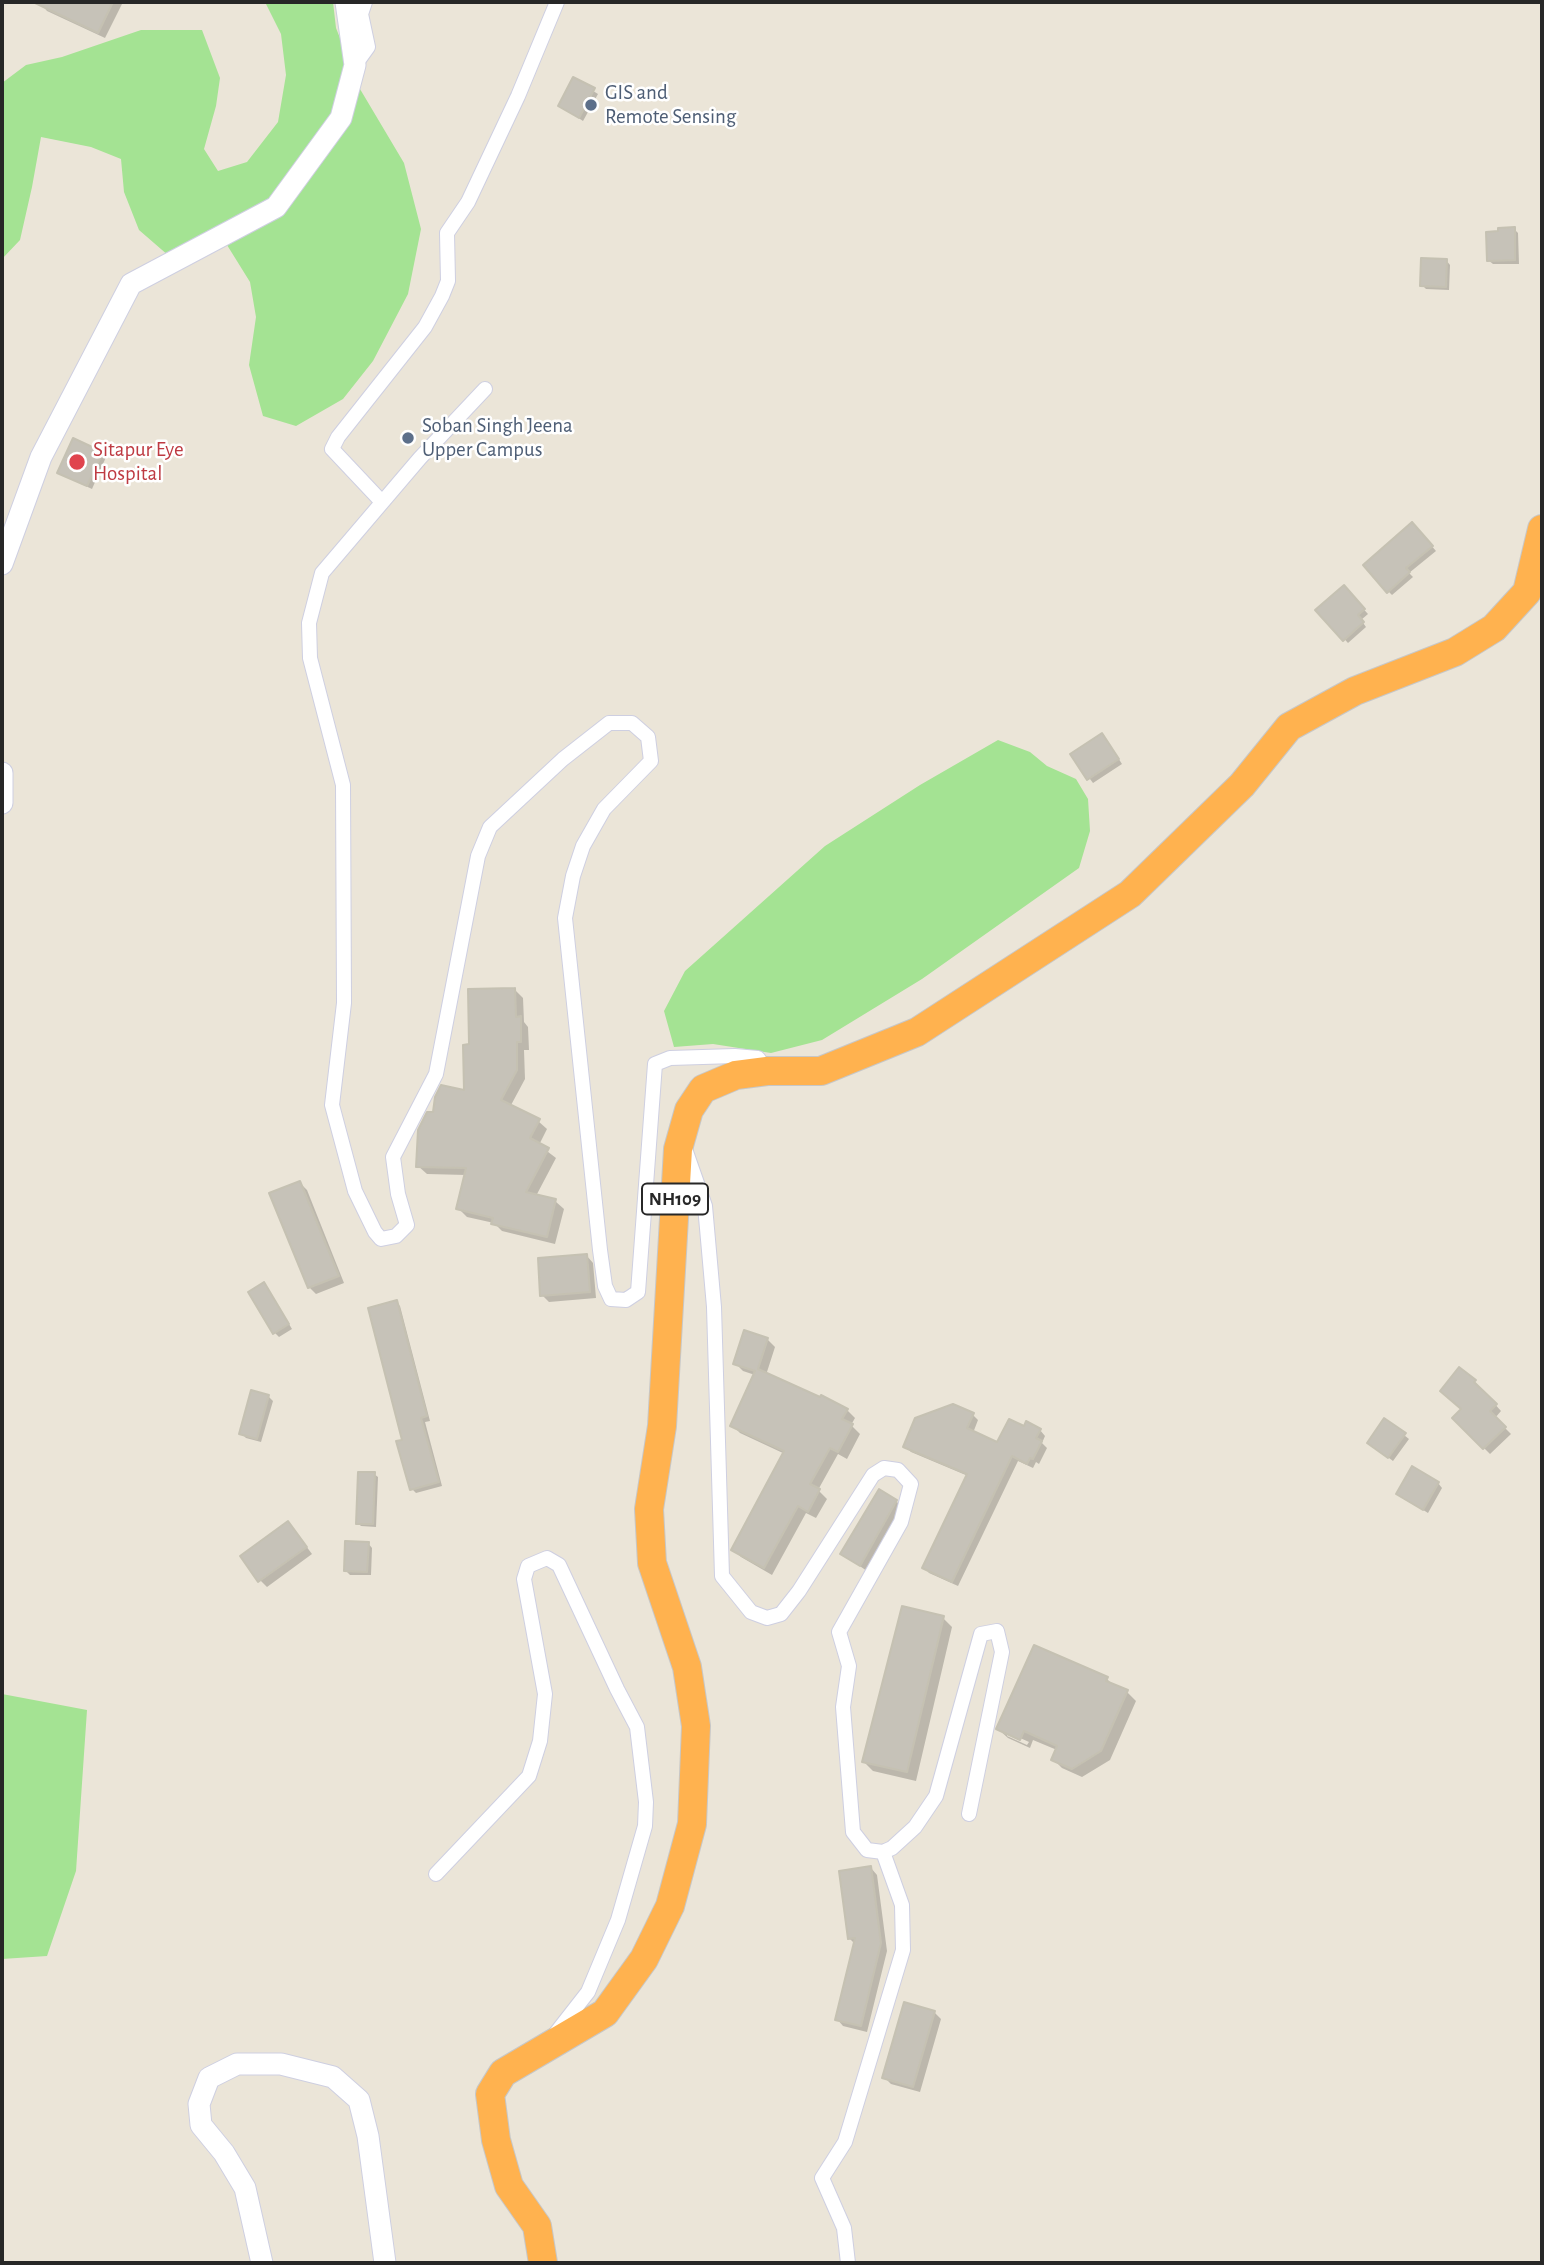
<!DOCTYPE html>
<style>
body{margin:0}
#map{position:relative;width:1544px;height:2265px;overflow:hidden;background:#ebe5d8;font-family:"Alegreya Sans",sans-serif}
canvas{display:block}
.frame{position:absolute;inset:0;border:4px solid #272727;pointer-events:none}
</style>
<div id="map">
<canvas width="1544" height="2265"></canvas>
<div class="frame"></div>
</div>
<script>
const ctx = document.querySelector('canvas').getContext('2d');
ctx.lineJoin = 'round';
function paint(path, color) {
  ctx.fillStyle = color;
  ctx.fill(path, 'evenodd');
}
function poly(rows) {
  const path = new Path2D();
  for (const r of rows) {
    path.moveTo(r[0], r[1]);
    for (let i = 2; i < r.length; i += 2) path.lineTo(r[i], r[i + 1]);
  }
  return path;
}
function strokePath(path, color, width, dash) {
  ctx.strokeStyle = color;
  ctx.lineWidth = width;
  ctx.lineCap = dash ? 'butt' : 'round';
  ctx.setLineDash(dash || []);
  ctx.stroke(path);
}
function label(font, color, halo, rows, align = 'center') {
  ctx.font = font + ' "Alegreya Sans",sans-serif';
  ctx.lineWidth = 5;
  ctx.setLineDash([]);
  ctx.textBaseline = 'middle';
  ctx.strokeStyle = halo;
  ctx.fillStyle = color;
  for (const [text, x, y, turn = 0] of rows) {
    ctx.save();
    ctx.translate(x, y);
    ctx.rotate((+turn || 0) * Math.PI / 180);
    ctx.textAlign = isNaN(turn) ? turn : align;
    if (halo) ctx.strokeText(text, 0, 0);
    ctx.fillText(text, 0, 0);
    ctx.restore();
  }
}
paint(poly([
 [265,2,333,2,336,28,360,89,404,163,421,229,408,294,373,361,343,399,296,426,263,416,249,365,256,317,250,282,227,245,169,256,139,230,124,192,121,159,91,147,41,137,32,187,20,240,2,259,2,83,26,65,62,57,141,30,202,30,220,78,216,106,204,149,218,171,247,162,278,122,286,75,281,34],
 [998,740,1030,752,1047,766,1076,779,1088,799,1090,831,1079,868,922,979,822,1040,771,1053,713,1044,674,1047,664,1011,685,971,825,846,920,785],
 [2,1694,87,1710,76,1871,47,1956,2,1959]
]), '#a4e393');
paint(poly([
 [42,2,123,2,105,38,47,11,41,4],
 [574,79,598,94,583,121,565,109],
 [1514,229,1518,233,1519,264,1493,264,1488,260],
 [1446,260,1450,265,1449,290,1426,289,1422,285],
 [102,453,106,457,92,489,64,476,60,472],
 [1416,528,1436,551,1409,573,1413,577,1392,595,1388,591],
 [1343,587,1368,614,1361,620,1366,627,1348,643,1318,610],
 [1106,739,1122,764,1093,783,1072,755],
 [515,990,523,998,524,1022,528,1027,529,1050,524,1050,525,1079,510,1107,538,1121,547,1129,539,1145,556,1158,536,1196,555,1201,564,1209,555,1244,502,1231,494,1223,467,1217,458,1208,466,1175,427,1174,418,1166,435,1114,466,1092,471,1046],
 [300,1183,307,1190,344,1283,316,1294,309,1287],
 [587,1256,593,1263,596,1298,549,1302,542,1295],
 [268,1289,292,1329,279,1337,275,1333],
 [396,1302,400,1306,430,1421,425,1422,442,1486,416,1493,412,1489,404,1441],
 [767,1339,775,1347,766,1375,847,1410,855,1418,851,1425,860,1434,847,1459,838,1454,818,1490,827,1499,816,1518,806,1513,772,1575,741,1557,733,1549,785,1454,740,1433,732,1425,755,1375,743,1371,735,1363],
 [1460,1369,1475,1382,1501,1411,1495,1418,1511,1434,1490,1454,1454,1418,1463,1409],
 [268,1396,273,1401,261,1442,246,1438,241,1433],
 [973,1415,978,1420,973,1433,998,1445,1024,1428,1040,1430,1045,1436,1042,1443,1047,1448,1039,1464,1036,1462,1033,1468,1018,1461,958,1586,929,1573,924,1567,968,1476,911,1452,905,1446],
 [1385,1420,1409,1439,1393,1461,1369,1443],
 [374,1474,378,1477,376,1527,361,1526,358,1523],
 [1438,1483,1442,1488,1428,1513,1398,1494],
 [896,1501,903,1508,867,1571,842,1554],
 [294,1530,312,1554,267,1587,260,1580],
 [368,1543,372,1548,371,1575,350,1575,346,1571],
 [943,1618,952,1627,916,1781,873,1771,864,1762],
 [1107,1679,1115,1687,1127,1692,1136,1701,1110,1760,1082,1777,1062,1768,1053,1759,1057,1750,1033,1740,1030,1748,1008,1738,998,1729],
 [1007,1732,1029,1742,1027,1745,1007,1736],
 [871,1868,877,1875,887,1951,867,2032,843,2026,837,2019,855,1944,849,1938],
 [934,2012,941,2019,920,2092,891,2084,884,2077]
]), '#0003');
const building = poly([
 [33,2,113,2,98,33,33,2],
 [573,77,595,88,579,118,558,106,573,77],
 [1515,227,1515,260,1487,261,1486,232,1498,231,1498,228,1515,227],
 [1421,258,1447,259,1446,287,1420,286,1421,258],
 [73,438,103,452,87,486,57,473,73,438],
 [1412,522,1433,546,1406,568,1410,572,1387,593,1363,565,1412,522],
 [1344,585,1365,609,1358,615,1364,622,1343,641,1315,610,1344,585],
 [1102,733,1119,759,1087,780,1070,754,1102,733],
 [515,988,516,1017,521,1016,521,1042,517,1042,517,1070,501,1100,540,1119,530,1138,549,1148,526,1192,556,1199,547,1237,491,1224,493,1218,456,1209,466,1168,416,1167,418,1130,427,1112,433,1112,435,1097,441,1085,464,1090,463,1045,469,1044,468,989,515,988],
 [300,1181,339,1276,308,1288,269,1193,300,1181],
 [587,1254,590,1292,540,1296,538,1258,587,1254],
 [264,1282,289,1324,273,1334,248,1292,264,1282],
 [397,1300,427,1416,421,1418,439,1482,410,1490,396,1441,402,1440,368,1308,397,1300],
 [744,1330,768,1338,758,1369,820,1397,821,1395,848,1409,842,1419,853,1424,838,1452,830,1448,810,1484,820,1489,808,1512,798,1506,764,1568,731,1550,784,1451,730,1426,755,1371,733,1364,744,1330],
 [1459,1367,1476,1380,1474,1382,1497,1404,1490,1411,1506,1427,1483,1449,1452,1418,1461,1409,1440,1391,1459,1367],
 [251,1390,269,1395,257,1439,239,1434,251,1390],
 [953,1404,974,1413,967,1428,997,1442,1009,1419,1024,1426,1026,1421,1041,1429,1036,1438,1042,1441,1033,1459,1030,1458,1027,1464,1012,1456,952,1582,922,1568,967,1474,903,1447,915,1418,953,1404],
 [1384,1418,1406,1433,1388,1458,1367,1443,1384,1418],
 [1412,1466,1439,1482,1423,1510,1396,1494,1412,1466],
 [358,1472,375,1472,373,1524,356,1524,358,1472],
 [879,1489,897,1500,860,1566,840,1554,879,1489],
 [288,1521,307,1547,258,1582,240,1556,288,1521],
 [345,1541,369,1542,367,1572,344,1571,345,1541],
 [902,1606,944,1616,907,1772,862,1762,902,1606],
 [1034,1645,1108,1677,1106,1681,1128,1690,1101,1751,1072,1769,1051,1760,1057,1746,1024,1731,1020,1740,996,1729,1034,1645],
 [871,1866,881,1943,861,2026,835,2020,855,1938,848,1939,839,1871,871,1866],
 [904,2002,935,2011,913,2087,882,2078,904,2002]
]);
paint(building, '#c6c2b8');
strokePath(building, '#c5c1b2', 2);
const street = poly([
 [355,65,368,47,361,14,365,2],
 [485,389,420,458,322,573,309,623,310,658,343,785,344,1003,332,1105,355,1191,375,1232,381,1239,396,1236,407,1225,398,1194,393,1157,436,1074,478,856,490,827,563,759,609,723,632,723,648,737,651,761,604,809,583,846,573,876,565,918,600,1250,605,1286,611,1299,626,1300,638,1292,655,1064,670,1058,735,1056,758,1058,767,1071],
 [381,501,332,449,338,437,425,327,442,296,448,281,447,233,468,202,518,96,557,2],
 [685,1149,705,1206,714,1307,722,1576,751,1612,767,1618,781,1614,799,1591,873,1475,884,1468,898,1470,911,1484,901,1522,839,1632,849,1666,843,1707,853,1832,867,1850,883,1852,892,1848,915,1827,936,1796,981,1634,997,1631,1002,1652,969,1814],
 [436,1874,529,1776,540,1741,545,1694,524,1579,528,1566,547,1558,559,1565,617,1689,637,1727,646,1802,645,1826,618,1920,588,1992,556,2033],
 [848,2263,844,2228,822,2178,845,2142,903,1950,902,1905,883,1852]
]);
const secondary = poly([
 [2,564,41,457,131,284,276,207,341,118,355,65,346,2],
 [2,773,2,803],
 [262,2263,245,2188,224,2153,201,2125,199,2104,209,2078,237,2064,281,2064,333,2077,359,2100,368,2136,385,2263]
]);
const highway = poly([
 [543,2263,537,2226,509,2186,496,2140,490,2094,503,2073,605,2013,644,1959,670,1906,692,1824,696,1726,687,1667,652,1563,649,1509,662,1426,678,1149,689,1110,703,1089,736,1075,767,1071,821,1071,917,1032,1130,894,1242,785,1289,727,1355,691,1455,652,1494,628,1527,592,1542,529]
]);
strokePath(street, '#cecfe1', 16);
strokePath(secondary, '#cecfe1', 23);
strokePath(highway, '#c7c7c7', 30);
strokePath(street, '#fff', 14);
strokePath(secondary, '#fff', 21);
strokePath(highway, '#ffb24f', 28);
for (const [x, y, r, color] of [
 [591,105,7,"#5c6f8a"],
 [408,438,7,"#5c6f8a"],
 [77,462,9,"#e0444e"]
]) {
  const dot = new Path2D();
  dot.arc(x, y, r, 0, 2 * Math.PI);
  ctx.fillStyle = color;
  ctx.fill(dot);
  strokePath(dot, '#fff', 2.5);
}
for (const [x, y, w] of [
 [675,1199,66]
]) {
  const box = new Path2D();
  box.roundRect(x - w / 2, y - 15.5, w, 31, 5);
  ctx.fillStyle = '#fff';
  ctx.fill(box);
  strokePath(box, '#272727', 2);
}
label('bold 19px', '#272727', null, [
 ["NH109",675,1199]
]);
label('21px', '#4e5e75', '#fff', [
 ["GIS and",605,93],
 ["Remote Sensing",605,117],
 ["Soban Singh Jeena",422,426],
 ["Upper Campus",422,450]
], 'left');
label('21px', '#be3a42', '#fff', [
 ["Sitapur Eye",93,450],
 ["Hospital",93,474]
], 'left');
</script>
